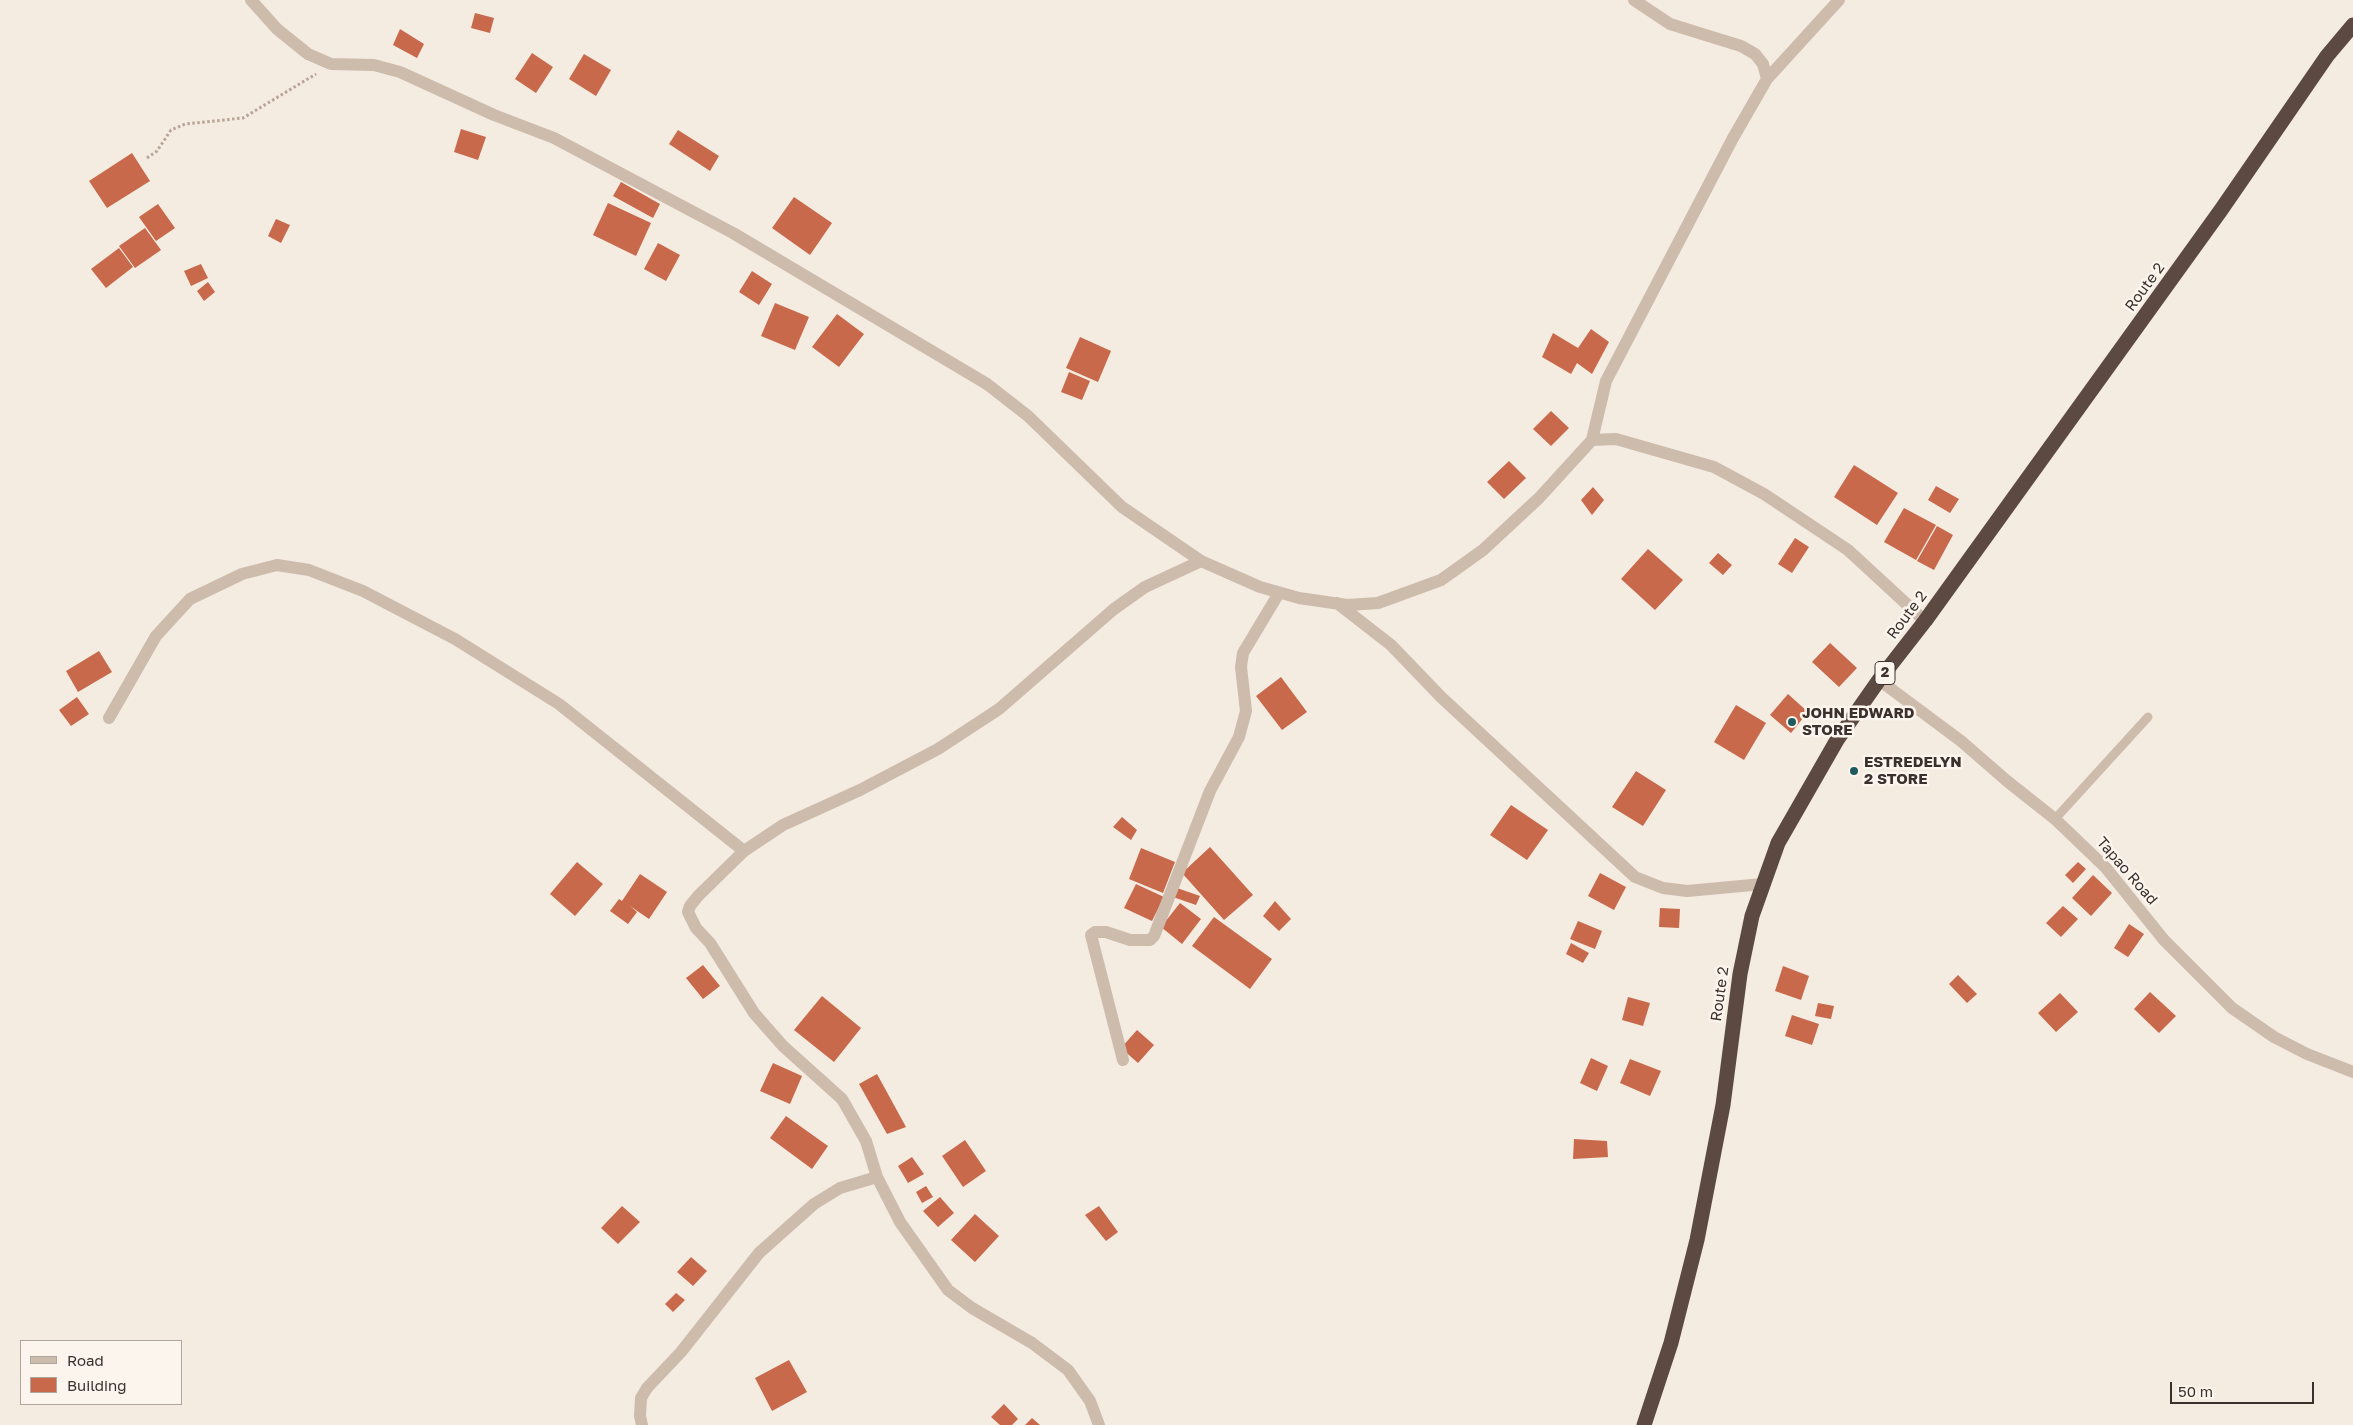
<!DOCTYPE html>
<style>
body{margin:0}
#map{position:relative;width:2353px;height:1425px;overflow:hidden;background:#f4ebe1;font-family:"Golos Text",sans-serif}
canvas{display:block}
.legend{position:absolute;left:20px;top:1340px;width:162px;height:65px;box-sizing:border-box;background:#fbf5ee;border:1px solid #aea6a0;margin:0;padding:6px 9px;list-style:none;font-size:15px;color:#3b302b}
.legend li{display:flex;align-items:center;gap:10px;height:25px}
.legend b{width:25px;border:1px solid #aea6a0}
.scale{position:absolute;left:2170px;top:1382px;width:144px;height:22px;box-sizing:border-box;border:2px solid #3b302b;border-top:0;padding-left:6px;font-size:15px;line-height:18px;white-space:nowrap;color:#3b302b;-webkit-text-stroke:4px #fbf5ee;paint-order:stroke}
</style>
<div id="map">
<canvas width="2353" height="1425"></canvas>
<ul class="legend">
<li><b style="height:6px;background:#cdbbac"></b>Road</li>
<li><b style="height:14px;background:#c8694b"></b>Building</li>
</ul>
<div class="scale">50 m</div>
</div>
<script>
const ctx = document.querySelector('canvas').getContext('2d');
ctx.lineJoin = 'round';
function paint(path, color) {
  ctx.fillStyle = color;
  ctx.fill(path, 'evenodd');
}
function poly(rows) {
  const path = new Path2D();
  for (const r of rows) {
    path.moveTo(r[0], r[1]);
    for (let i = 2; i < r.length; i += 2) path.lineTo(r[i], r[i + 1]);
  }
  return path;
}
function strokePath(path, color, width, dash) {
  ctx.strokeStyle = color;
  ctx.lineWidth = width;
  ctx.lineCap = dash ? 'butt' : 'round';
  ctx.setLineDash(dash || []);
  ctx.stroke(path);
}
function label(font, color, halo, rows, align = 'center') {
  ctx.font = font + ' "Golos Text",sans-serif';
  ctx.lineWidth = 5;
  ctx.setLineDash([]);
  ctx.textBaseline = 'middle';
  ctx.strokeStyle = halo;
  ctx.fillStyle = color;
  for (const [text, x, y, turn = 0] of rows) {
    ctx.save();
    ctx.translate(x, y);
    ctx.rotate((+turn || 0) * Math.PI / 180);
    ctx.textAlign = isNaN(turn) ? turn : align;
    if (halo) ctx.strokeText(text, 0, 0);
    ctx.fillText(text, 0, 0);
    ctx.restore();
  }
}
paint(poly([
 [475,13,494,18,490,33,471,28],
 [400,29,424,44,417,58,393,45],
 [532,53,553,67,536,93,515,79],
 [584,54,611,70,596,96,569,79],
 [461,129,486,137,478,160,454,152],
 [678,130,719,156,710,171,669,144],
 [132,153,150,181,107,208,89,181],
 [621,182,660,204,653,218,613,196],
 [794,197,832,223,810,255,772,228],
 [608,203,651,223,636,256,593,235],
 [158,204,175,228,156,241,139,217],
 [276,219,290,225,281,243,268,236],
 [145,228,161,250,135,268,119,246],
 [658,243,680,255,666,281,644,269],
 [119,248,133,267,106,288,91,269],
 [201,264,208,278,191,286,184,271],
 [752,271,772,284,759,305,739,292],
 [208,282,215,292,204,301,197,291],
 [775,303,809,317,795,350,761,336],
 [837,314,864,334,839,367,812,347],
 [1591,329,1609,342,1592,374,1577,363,1571,374,1542,357,1553,333,1578,348],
 [1080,337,1111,351,1098,382,1066,368],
 [1069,372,1090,381,1082,400,1061,392],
 [1551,411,1569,428,1551,446,1533,429],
 [1509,461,1526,478,1504,499,1487,482],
 [1854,465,1898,493,1877,525,1834,497],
 [1936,486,1959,499,1950,513,1928,500],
 [1593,487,1604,500,1592,515,1581,500],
 [1904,508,1936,525,1916,560,1884,542],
 [1937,526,1953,535,1934,570,1917,561],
 [1795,538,1809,547,1792,573,1778,564],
 [1648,549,1683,580,1655,610,1621,579],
 [1718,553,1732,565,1723,575,1709,563],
 [1830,643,1857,668,1839,687,1812,662],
 [99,651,112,672,78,692,66,671],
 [1281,677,1307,712,1282,730,1256,696],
 [1788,694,1808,712,1791,733,1770,715],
 [77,697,89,714,71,726,59,710],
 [1736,705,1766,723,1744,760,1714,742],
 [1636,771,1666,790,1643,826,1612,807],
 [1511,805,1548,830,1527,860,1490,835],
 [1122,817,1137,830,1131,840,1113,827],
 [1210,847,1253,895,1224,920,1182,873],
 [1141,848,1175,862,1163,893,1129,879],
 [577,862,603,884,575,916,550,894],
 [2078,862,2086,869,2073,883,2065,875],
 [1600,873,1626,887,1614,910,1588,896],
 [640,874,667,892,649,919,630,906,637,912,628,924,610,911,619,899,622,901],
 [2093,875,2112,893,2091,916,2072,898],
 [1136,884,1164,897,1152,921,1124,908],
 [1177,888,1200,896,1196,905,1173,897],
 [1275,901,1291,919,1279,931,1263,916],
 [1180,903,1201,919,1182,944,1161,927],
 [2063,906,2078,919,2061,937,2046,923],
 [1660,908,1680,909,1679,928,1659,927],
 [1214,917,1272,959,1250,989,1192,946],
 [1578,921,1602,931,1595,949,1570,939],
 [2129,924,2144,934,2128,957,2114,948],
 [1571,943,1589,953,1583,963,1566,954],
 [703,965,720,986,703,999,686,978],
 [1783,966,1809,976,1801,1000,1775,991],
 [1958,975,1977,994,1967,1003,1949,984],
 [2150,992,2176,1016,2159,1033,2134,1009],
 [2060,993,2078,1012,2056,1032,2038,1013],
 [822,996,861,1028,834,1062,794,1030],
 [1628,997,1650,1003,1643,1026,1622,1020],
 [1818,1003,1834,1006,1831,1019,1815,1016],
 [1792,1015,1819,1024,1812,1045,1785,1036],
 [1137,1030,1154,1045,1138,1063,1121,1048],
 [1591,1058,1608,1066,1597,1091,1580,1083],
 [1630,1059,1661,1071,1650,1096,1620,1083],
 [773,1063,802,1076,790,1104,760,1091],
 [877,1074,906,1127,887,1134,859,1084],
 [786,1116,828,1146,812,1169,770,1138],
 [1574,1139,1607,1141,1608,1157,1573,1159],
 [965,1140,986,1171,963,1187,942,1156],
 [912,1157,924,1174,908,1183,898,1166],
 [926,1186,933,1197,922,1203,916,1192],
 [940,1197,954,1213,938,1227,923,1211],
 [622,1206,640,1222,618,1244,601,1228],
 [1099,1206,1118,1232,1106,1241,1085,1215],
 [975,1214,999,1236,975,1262,951,1240],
 [691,1257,707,1271,693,1286,677,1272],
 [676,1293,685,1300,673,1312,665,1304],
 [789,1360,807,1392,772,1411,755,1378],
 [1004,1404,1018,1419,1012,1425,1000,1425,991,1417],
 [1032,1418,1040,1425,1025,1425]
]), '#c8694b');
strokePath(poly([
 [147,158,157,151,171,130,185,124,243,118,316,74]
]), '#b9a596', 3, [2.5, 2.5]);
strokePath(poly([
 [2055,819,2148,717]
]), '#cdbbac', 9);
strokePath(poly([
 [251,0,277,29,308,54,331,64,374,65,400,72,494,115,554,138,733,233,987,384,1028,416,1122,507,1201,561,1260,587,1299,598,1347,605,1378,603,1441,580,1483,550,1539,498,1592,440,1616,439,1714,467,1764,494,1848,550,1925,621],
 [1634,0,1670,24,1741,46,1755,54,1763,64,1767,79],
 [1592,440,1606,381,1733,138,1767,79,1839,0],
 [1337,603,1391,645,1441,697,1635,877,1663,888,1687,891,1763,884],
 [1879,680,1961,741,2007,781,2055,819,2106,868,2164,940,2232,1008,2274,1037,2307,1054,2353,1072],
 [109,718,156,636,190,599,242,574,277,565,309,570,363,591,455,639,559,704,744,851],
 [1123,1060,1091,935,1095,932,1106,932,1130,940,1150,940,1154,936,1210,791,1239,737,1246,711,1241,667,1243,653,1279,593],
 [642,1425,640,1416,641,1398,647,1388,681,1352,759,1253,814,1204,840,1188,877,1177],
 [1099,1425,1090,1401,1068,1370,1032,1343,972,1308,948,1290,900,1222,877,1177,866,1141,842,1099,783,1046,754,1013,710,943,696,928,688,912,690,906,698,896,744,851,783,825,860,790,938,749,999,709,1114,609,1145,587,1201,561]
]), '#cdbbac', 12);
strokePath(poly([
 [1644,1425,1671,1343,1697,1240,1723,1105,1740,974,1752,916,1778,843,1837,740,1879,680,1925,621,2221,210,2327,56,2353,25]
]), '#5c4a42', 15);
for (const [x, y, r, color] of [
 [1792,722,5,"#1f5a5e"],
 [1854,771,5,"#1f5a5e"]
]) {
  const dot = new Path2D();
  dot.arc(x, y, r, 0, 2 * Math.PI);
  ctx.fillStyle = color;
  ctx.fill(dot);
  strokePath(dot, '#fbf5ee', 2);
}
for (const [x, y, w] of [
 [1885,673,20]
]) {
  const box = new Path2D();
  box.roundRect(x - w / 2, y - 11.5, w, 23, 4);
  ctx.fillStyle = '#fbf5ee';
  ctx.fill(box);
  strokePath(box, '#3b302b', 1);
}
label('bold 14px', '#3b302b', null, [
 ["2",1885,673]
]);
label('15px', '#3b302b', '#fbf5ee', [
 ["Route 2",2145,287,-54],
 ["Route 2",1907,615,-53],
 ["Tapao Road",2127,871,49],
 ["Route 2",1720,994,-82]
]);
label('bold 15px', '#3b302b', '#fbf5ee', [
 ["JOHN EDWARD",1802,713],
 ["STORE",1802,730],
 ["ESTREDELYN",1864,762],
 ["2 STORE",1864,779]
], 'left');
</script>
